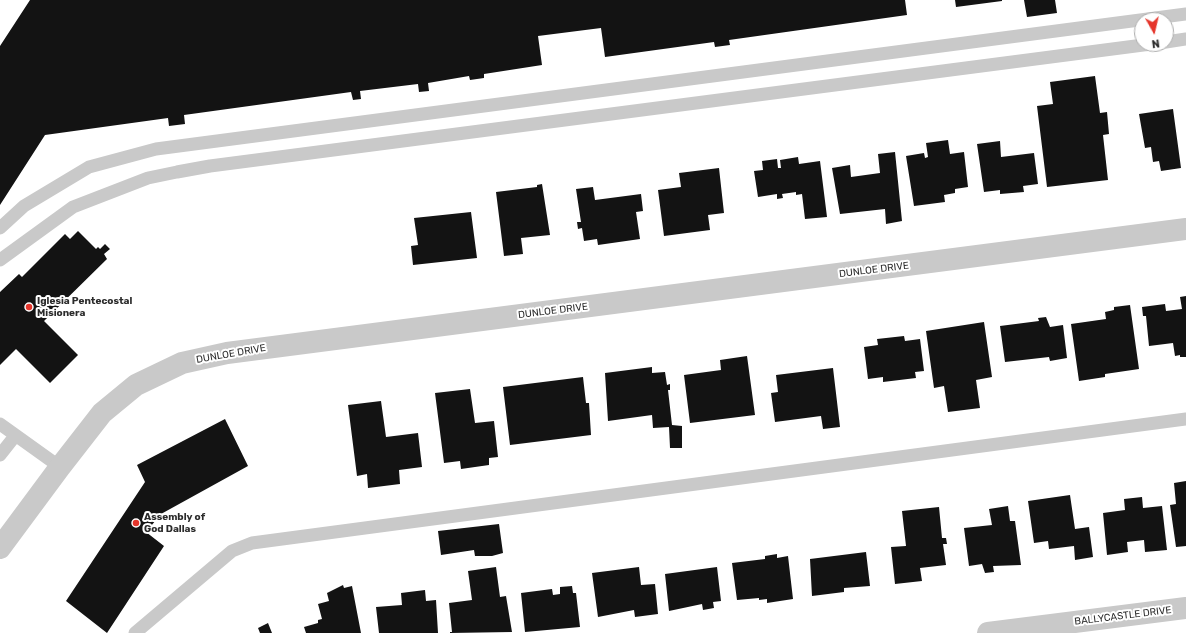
<!DOCTYPE html>
<style>
body{margin:0}
#map{position:relative;width:1186px;height:633px;overflow:hidden;background:#fff;font-family:Rubik,sans-serif}
canvas{display:block}
.north{position:absolute;left:1134px;top:12px;width:40px;height:40px;box-sizing:border-box;background:#fff;border:1px solid #ababab;border-radius:50%;rotate:172deg;font-size:11px;font-weight:700;line-height:16px;text-align:center;color:#2c2c2c}
.north::after{content:'';display:block;margin:auto;width:14px;height:18px;background:#e5352b;clip-path:polygon(50% 0,100% 100%,50% 72%,0 100%)}
</style>
<div id="map">
<canvas width="1186" height="633"></canvas>
<div class="north">N</div>
</div>
<script>
const ctx = document.querySelector('canvas').getContext('2d');
ctx.lineJoin = 'round';
function paint(path, color) {
  ctx.fillStyle = color;
  ctx.fill(path, 'evenodd');
}
function poly(rows) {
  const path = new Path2D();
  for (const r of rows) {
    path.moveTo(r[0], r[1]);
    for (let i = 2; i < r.length; i += 2) path.lineTo(r[i], r[i + 1]);
  }
  return path;
}
function strokePath(path, color, width, dash) {
  ctx.strokeStyle = color;
  ctx.lineWidth = width;
  ctx.lineCap = dash ? 'butt' : 'round';
  ctx.setLineDash(dash || []);
  ctx.stroke(path);
}
function label(font, color, halo, rows, align = 'center') {
  ctx.font = font + ' Rubik,sans-serif';
  ctx.lineWidth = 4;
  ctx.setLineDash([]);
  ctx.textBaseline = 'middle';
  ctx.strokeStyle = halo;
  ctx.fillStyle = color;
  for (const [text, x, y, turn = 0] of rows) {
    ctx.save();
    ctx.translate(x, y);
    ctx.rotate((+turn || 0) * Math.PI / 180);
    ctx.textAlign = isNaN(turn) ? turn : align;
    if (halo) ctx.strokeText(text, 0, 0);
    ctx.fillText(text, 0, 0);
    ctx.restore();
  }
}
paint(poly([
 [30,0,905,0,907,15,729,40,730,45,715,47,714,42,605,57,601,28,538,36,542,65,484,74,484,78,470,80,469,76,428,83,429,91,419,92,418,84,360,91,361,99,353,100,351,92,184,115,185,124,169,126,168,118,45,135,0,205,0,46],
 [955,0,1002,0,1002,1,956,7],
 [1024,0,1055,0,1057,13,1027,17],
 [1095,76,1100,113,1107,112,1109,134,1103,135,1108,180,1047,187,1037,106,1053,104,1050,82],
 [1173,109,1181,168,1161,171,1159,161,1153,162,1151,147,1145,148,1139,114],
 [948,140,950,154,964,152,968,187,955,189,955,193,944,195,945,202,914,206,906,156,924,153,925,158,928,157,926,143],
 [1000,141,1001,157,1034,153,1038,184,1023,186,1024,192,1000,194,1000,190,984,192,977,144],
 [895,152,902,221,886,224,885,209,840,214,832,168,850,165,851,177,880,173,878,154],
 [798,157,799,164,820,161,827,217,805,219,802,194,796,195,796,192,782,194,783,198,777,199,777,194,758,197,754,171,763,170,762,161,777,159,778,168,781,168,780,160],
 [719,168,724,213,708,215,710,230,664,236,658,190,681,187,679,173],
 [542,184,550,235,521,238,523,254,504,256,496,192,537,187,537,185],
 [593,187,595,200,641,194,643,211,636,212,640,239,598,245,597,239,584,241,582,228,578,229,577,222,581,222,576,189],
 [471,212,477,258,413,265,411,246,418,245,414,218],
 [78,231,96,249,98,247,100,249,105,244,110,249,104,254,107,259,44,321,78,355,50,383,16,349,0,365,0,292,19,274,22,277,65,234,70,239],
 [1186,296,1186,357,1180,357,1180,355,1175,356,1173,343,1149,346,1146,316,1143,316,1142,307,1165,304,1166,311,1182,309,1180,297],
 [1130,305,1139,369,1105,374,1105,377,1079,381,1071,324,1106,319,1105,312,1114,310,1114,307],
 [1046,317,1050,327,1063,325,1067,358,1050,361,1049,357,1005,362,1000,326,1039,321,1038,318],
 [984,322,992,377,976,380,980,408,948,412,944,386,934,388,926,331],
 [904,336,905,341,920,339,924,371,915,372,916,378,883,382,883,377,868,379,864,347,878,345,877,339],
 [747,356,755,415,690,423,684,375,721,370,720,360],
 [652,367,652,373,665,372,667,385,670,384,670,390,668,390,672,425,682,426,682,448,670,448,669,427,653,428,652,415,608,421,605,373],
 [833,368,840,427,823,429,821,416,775,422,771,393,778,392,776,375],
 [583,377,586,403,589,403,591,435,510,445,503,387],
 [470,389,475,423,494,421,498,457,489,458,489,465,461,469,460,461,444,463,435,393],
 [381,401,386,437,418,433,422,467,399,470,400,484,368,488,367,474,357,476,348,405],
 [225,419,248,466,161,514,146,532,164,546,107,633,66,601,145,482,137,465],
 [1186,481,1186,546,1176,547,1170,505,1176,504,1174,483],
 [1070,495,1075,529,1089,527,1093,557,1075,560,1074,546,1049,549,1048,541,1034,543,1028,501],
 [1142,497,1143,508,1162,506,1167,550,1145,552,1144,540,1127,542,1128,552,1107,555,1103,513,1125,510,1124,499],
 [1008,506,1010,521,1015,521,1021,565,993,566,994,572,985,573,982,564,969,566,964,528,992,525,989,509],
 [939,507,942,538,946,538,947,544,943,544,946,565,920,568,922,581,895,584,891,547,906,546,902,511],
 [499,524,503,553,492,556,475,556,474,550,441,555,438,531],
 [866,552,870,586,844,588,844,592,812,596,810,559],
 [777,554,777,558,788,556,793,599,767,603,767,599,759,600,759,598,737,600,732,563,765,559,765,556],
 [496,567,500,597,506,596,512,632,450,633,450,632,452,632,449,603,472,600,468,571],
 [639,567,641,585,655,584,658,614,635,617,634,610,598,617,592,573],
 [717,567,721,601,713,602,714,608,703,610,702,604,669,611,665,574],
 [343,585,344,588,352,586,361,633,306,633,304,627,318,623,318,620,322,619,318,604,329,601,327,593],
 [572,586,573,593,576,593,580,627,525,632,521,593,552,589,553,595,560,594,560,587],
 [425,590,426,601,436,600,438,633,379,633,376,607,402,605,401,593],
 [268,623,272,633,260,633,258,628]
]), '#131313');
strokePath(poly([
 [1166,42,1186,39],
 [0,228,24,206,89,167,156,149,1186,14],
 [0,260,73,207,148,178,177,172,210,166,1151,44],
 [0,424,60,467],
 [0,455,15,436],
 [135,633,232,551,252,543,1186,419]
]), '#c9c9c9', 13);
strokePath(poly([
 [0,548,60,467,102,413,136,385,182,363,227,353,1186,229],
 [988,633,1186,608]
]), '#c9c9c9', 22);
for (const [x, y, r, color] of [
 [29,307,4,"#e5352b"],
 [136,523,4,"#e5352b"]
]) {
  const dot = new Path2D();
  dot.arc(x, y, r, 0, 2 * Math.PI);
  ctx.fillStyle = color;
  ctx.fill(dot);
  strokePath(dot, '#fff', 1.5);
}
label('10px', '#2c2c2c', '#fff', [
 ["DUNLOE DRIVE",874,270,-7],
 ["DUNLOE DRIVE",553,311,-7],
 ["DUNLOE DRIVE",231,354,-10],
 ["BALLYCASTLE DRIVE",1123,616,-7]
]);
label('bold 10px', '#2c2c2c', '#fff', [
 ["Iglesia Pentecostal",37,301],
 ["Misionera",37,313],
 ["Assembly of",144,517],
 ["God Dallas",144,529]
], 'left');
</script>
